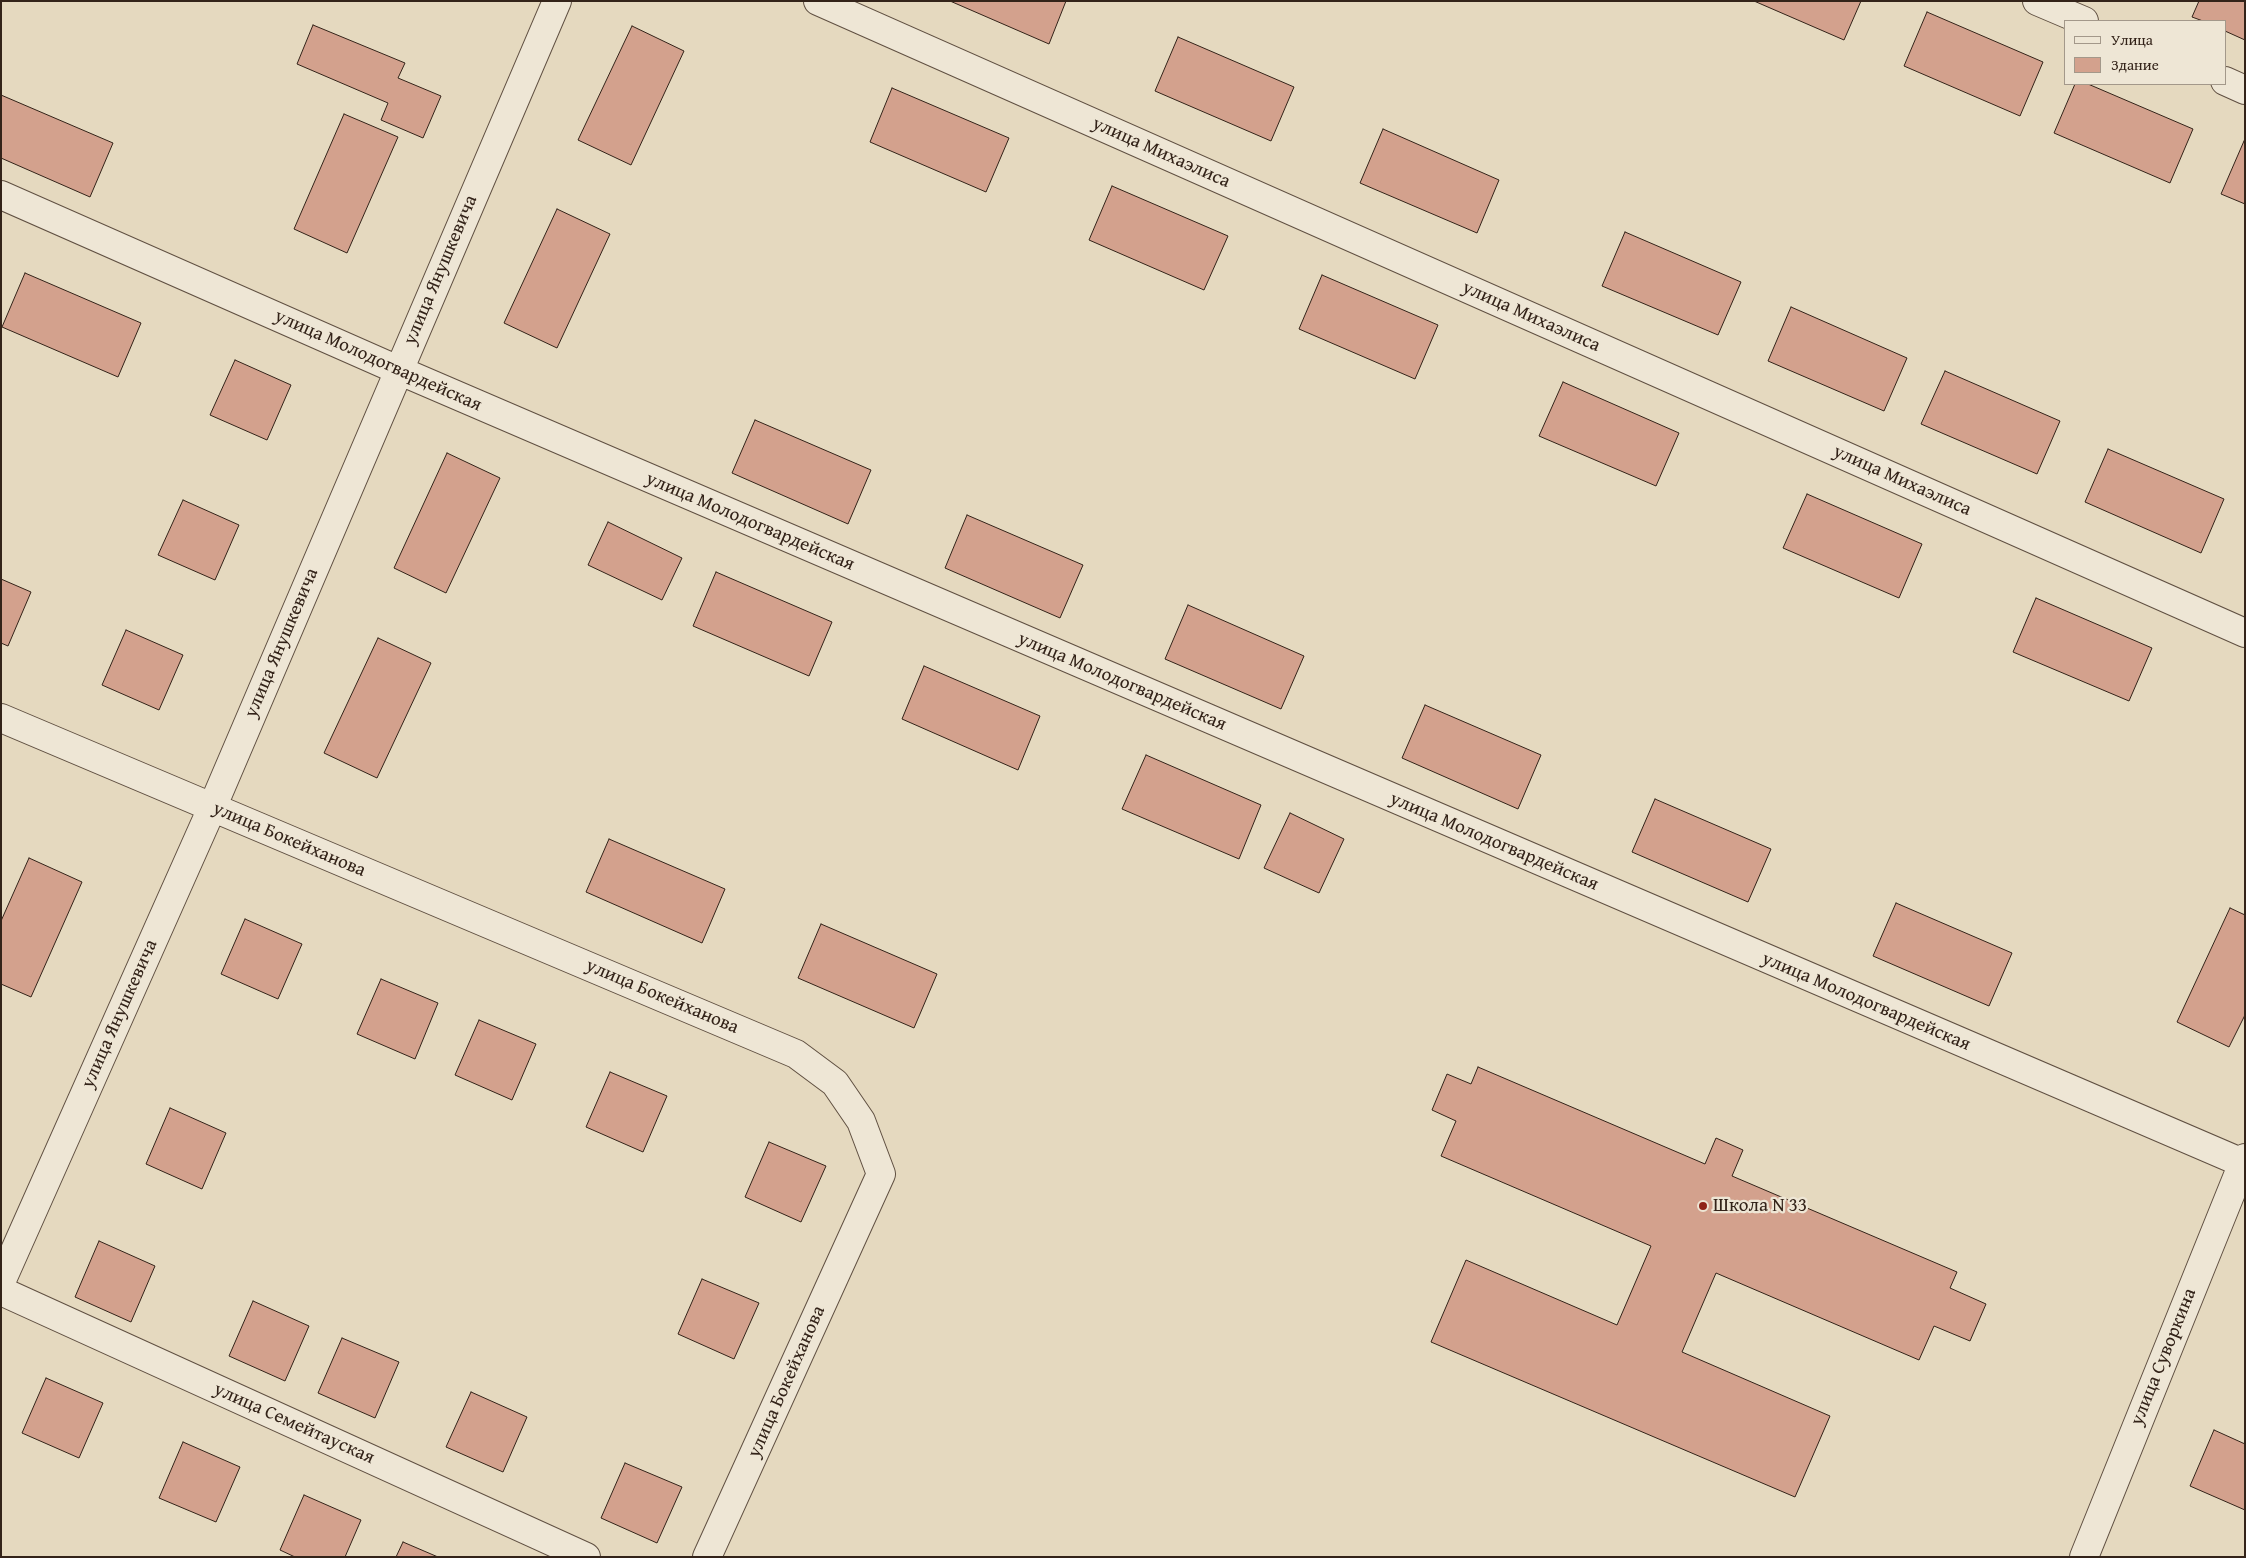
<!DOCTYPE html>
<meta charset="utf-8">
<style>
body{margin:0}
#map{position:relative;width:2246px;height:1558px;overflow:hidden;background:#e5d9bf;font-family:"Gentium Book Plus",serif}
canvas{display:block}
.frame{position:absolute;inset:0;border:2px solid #332319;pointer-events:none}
.legend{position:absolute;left:2064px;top:20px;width:162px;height:65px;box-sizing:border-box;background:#eee6d5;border:1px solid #a3988a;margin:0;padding:6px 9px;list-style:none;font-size:15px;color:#332319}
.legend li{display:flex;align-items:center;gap:10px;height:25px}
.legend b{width:25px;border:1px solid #a3988a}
</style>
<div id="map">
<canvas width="2246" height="1558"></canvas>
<div class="frame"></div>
<ul class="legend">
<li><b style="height:6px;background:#eee6d5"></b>Улица</li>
<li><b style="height:14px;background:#d3a18d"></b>Здание</li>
</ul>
</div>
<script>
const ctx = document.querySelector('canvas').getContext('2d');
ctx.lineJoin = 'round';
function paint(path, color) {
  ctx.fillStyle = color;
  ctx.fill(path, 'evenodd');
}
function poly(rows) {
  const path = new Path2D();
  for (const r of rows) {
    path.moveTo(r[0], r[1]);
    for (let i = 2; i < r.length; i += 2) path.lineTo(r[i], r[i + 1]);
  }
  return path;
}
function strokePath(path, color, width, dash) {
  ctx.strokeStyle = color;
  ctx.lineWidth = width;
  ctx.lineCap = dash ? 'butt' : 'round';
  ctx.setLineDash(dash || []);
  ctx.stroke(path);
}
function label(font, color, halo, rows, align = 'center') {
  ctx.font = font + ' "Gentium Book Plus",serif';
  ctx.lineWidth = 4.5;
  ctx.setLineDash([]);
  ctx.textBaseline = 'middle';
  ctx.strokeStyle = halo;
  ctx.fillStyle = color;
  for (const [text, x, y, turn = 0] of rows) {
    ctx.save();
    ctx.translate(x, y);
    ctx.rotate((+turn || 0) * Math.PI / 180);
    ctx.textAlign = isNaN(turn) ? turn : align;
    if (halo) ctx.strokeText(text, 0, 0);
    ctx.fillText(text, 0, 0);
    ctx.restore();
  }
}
const building = poly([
 [950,1,1066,1,1049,44,950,1],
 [1754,1,1861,1,1844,40,1754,1],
 [2199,1,2245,1,2245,40,2225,31,2225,21,2203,21,2192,17,2199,1],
 [1927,12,2043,62,2020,116,1904,66,1927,12],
 [313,25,405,63,398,78,441,96,423,138,381,120,388,103,297,64,313,25],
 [632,26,684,51,631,165,578,140,632,26],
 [1178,37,1294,87,1271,141,1155,91,1178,37],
 [2075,84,2088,84,2193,129,2170,183,2054,133,2075,84],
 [892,88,1009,138,986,192,870,142,892,88],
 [1,95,113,143,90,197,1,158,1,95],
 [344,114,398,137,347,253,294,229,344,114],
 [1383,129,1499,180,1477,233,1360,183,1383,129],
 [2244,141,2245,141,2245,204,2221,194,2244,141],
 [1112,186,1228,236,1204,290,1089,240,1112,186],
 [557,209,610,234,557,348,504,323,557,209],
 [1625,232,1741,282,1718,335,1602,286,1625,232],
 [25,273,141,323,118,377,2,327,25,273],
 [1322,275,1438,325,1415,379,1299,329,1322,275],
 [1791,307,1907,358,1884,411,1768,361,1791,307],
 [235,360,291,385,267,440,210,415,235,360],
 [1945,371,2060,421,2037,474,1921,424,1945,371],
 [1563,382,1679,433,1656,486,1539,436,1563,382],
 [755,420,871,470,848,524,732,473,755,420],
 [2108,449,2224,499,2201,553,2085,502,2108,449],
 [447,453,500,478,446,593,394,568,447,453],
 [1807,494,1922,544,1899,598,1783,548,1807,494],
 [183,500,239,525,215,580,158,555,183,500],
 [967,515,1083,565,1060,618,945,568,967,515],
 [608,522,682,558,662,600,588,565,608,522],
 [716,572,832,622,809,676,693,626,716,572],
 [1,579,31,592,8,646,1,643,1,579],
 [2036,598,2152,648,2129,701,2013,652,2036,598],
 [1188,605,1304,656,1281,709,1165,659,1188,605],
 [126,630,183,655,159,710,102,685,126,630],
 [378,638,431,663,377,778,324,753,378,638],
 [924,666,1040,716,1018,770,902,719,924,666],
 [1425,705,1541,755,1518,809,1402,758,1425,705],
 [1146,755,1261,805,1239,859,1122,809,1146,755],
 [1655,799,1771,849,1748,902,1632,852,1655,799],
 [1290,813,1344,839,1319,893,1264,868,1290,813],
 [609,839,725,889,702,943,586,892,609,839],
 [29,858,82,882,31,997,1,984,1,921,29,858],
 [1896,903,2012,953,1989,1006,1873,956,1896,903],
 [2230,908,2245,915,2245,1015,2229,1047,2177,1022,2230,908],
 [245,919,302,944,278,999,221,974,245,919],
 [821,924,937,974,914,1028,798,978,821,924],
 [381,979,438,1003,415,1059,357,1034,381,979],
 [479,1020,536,1044,512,1100,455,1075,479,1020],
 [1478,1067,1705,1164,1716,1138,1743,1150,1732,1176,1957,1272,1950,1288,1986,1304,1970,1341,1934,1326,1919,1360,1716,1273,1682,1352,1830,1416,1795,1497,1431,1342,1466,1260,1617,1325,1651,1246,1441,1156,1456,1121,1432,1110,1447,1074,1471,1084,1478,1067],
 [610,1072,667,1096,643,1152,586,1127,610,1072],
 [170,1108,226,1133,202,1189,146,1164,170,1108],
 [769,1142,826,1166,801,1222,745,1197,769,1142],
 [99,1241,155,1266,131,1322,75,1297,99,1241],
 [702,1279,759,1303,734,1359,678,1334,702,1279],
 [253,1301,309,1326,285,1381,229,1356,253,1301],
 [342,1338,399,1362,375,1418,318,1393,342,1338],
 [46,1378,103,1403,79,1458,22,1433,46,1378],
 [471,1392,527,1417,503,1472,446,1447,471,1392],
 [2214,1430,2245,1444,2245,1510,2190,1486,2214,1430],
 [183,1442,240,1467,216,1522,159,1498,183,1442],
 [625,1463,682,1487,657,1543,601,1518,625,1463],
 [304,1495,361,1520,345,1557,295,1557,280,1550,304,1495],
 [403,1542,438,1557,396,1557,403,1542]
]);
paint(building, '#d3a18d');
strokePath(building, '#332319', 1);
const minor = poly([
 [818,1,2245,633],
 [2037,1,2084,21],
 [2225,81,2245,90],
 [1,195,398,370,2245,1164],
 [1,718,796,1054,835,1083,861,1121,881,1174,707,1557],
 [1,1282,212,808,557,1],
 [1,1291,586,1557],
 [2084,1557,2245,1158]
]);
strokePath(minor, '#605042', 30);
strokePath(minor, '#eee6d5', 28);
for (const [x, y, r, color] of [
 [1703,1206,5,"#8f2418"]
]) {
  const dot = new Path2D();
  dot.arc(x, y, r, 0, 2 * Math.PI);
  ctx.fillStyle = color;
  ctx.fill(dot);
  strokePath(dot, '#eee6d5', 2);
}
label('19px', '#332319', '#eee6d5', [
 ["улица Михаэлиса",1161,153,24],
 ["улица Янушкевича",441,270,-67],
 ["улица Михаэлиса",1531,317,24],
 ["улица Молодогвардейская",378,361,24],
 ["улица Михаэлиса",1902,481,24],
 ["улица Молодогвардейская",750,522,23],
 ["улица Янушкевича",282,643,-67],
 ["улица Молодогвардейская",1122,682,23],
 ["улица Бокейханова",289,840,23],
 ["улица Молодогвардейская",1494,842,23],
 ["улица Бокейханова",662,997,23],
 ["улица Молодогвардейская",1866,1002,23],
 ["улица Янушкевича",120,1014,-66],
 ["улица Суворкина",2164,1357,-68],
 ["улица Бокейханова",787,1382,-66],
 ["улица Семейтауская",294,1424,24]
]);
label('19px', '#332319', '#eee6d5', [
 ["Школа N 33",1713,1206]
], 'left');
</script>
